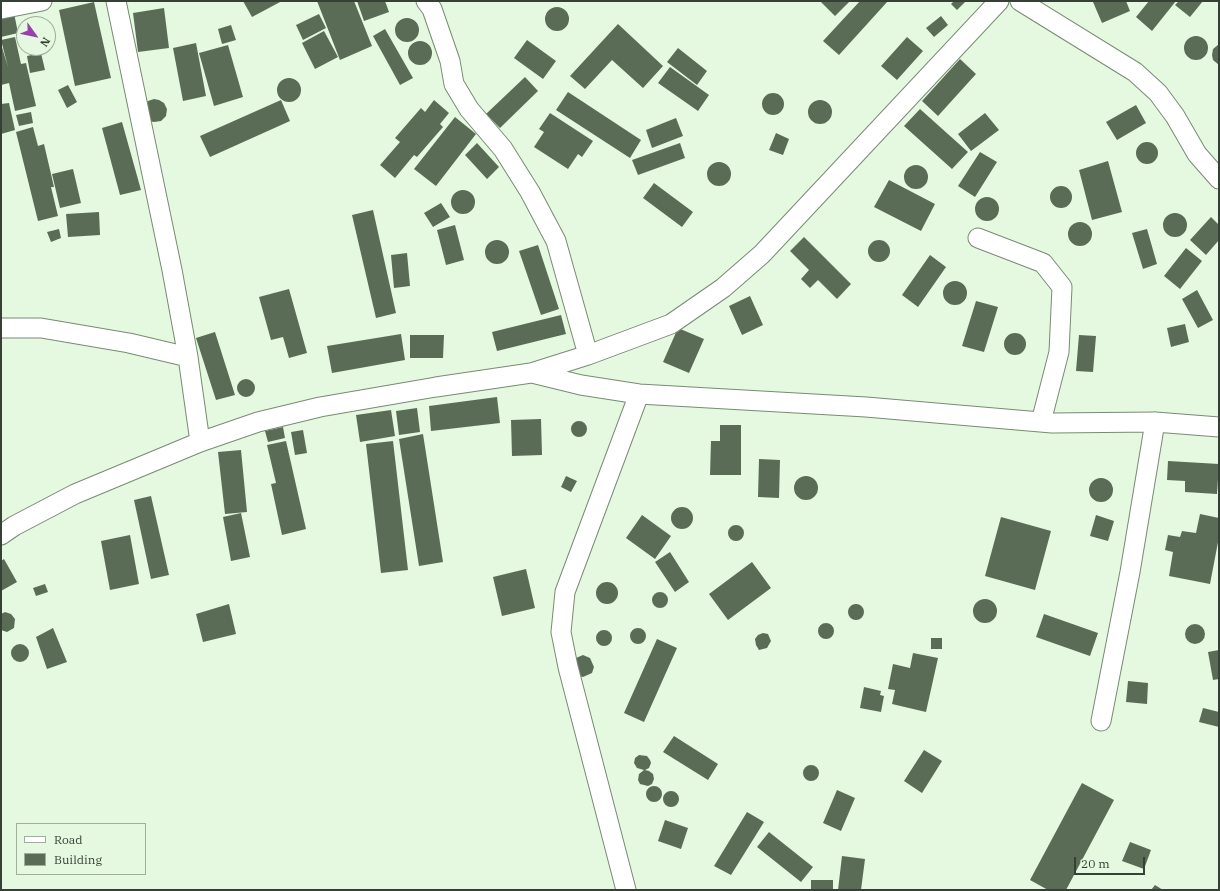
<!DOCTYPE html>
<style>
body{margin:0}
#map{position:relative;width:1220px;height:891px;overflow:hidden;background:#e4f9df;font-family:"IBM Plex Serif",serif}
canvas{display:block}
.frame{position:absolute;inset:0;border:2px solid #374036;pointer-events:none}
.legend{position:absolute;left:16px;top:823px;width:130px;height:52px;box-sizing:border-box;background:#e4f9df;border:1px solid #9faf9b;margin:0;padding:5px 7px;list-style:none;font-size:12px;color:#374036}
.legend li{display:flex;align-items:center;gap:8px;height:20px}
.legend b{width:20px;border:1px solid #9faf9b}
.north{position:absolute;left:16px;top:16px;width:40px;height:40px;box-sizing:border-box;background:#e4f9df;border:1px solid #9faf9b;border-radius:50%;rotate:123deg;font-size:11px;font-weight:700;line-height:16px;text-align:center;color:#374036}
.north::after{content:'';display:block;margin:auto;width:14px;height:18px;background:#9940ac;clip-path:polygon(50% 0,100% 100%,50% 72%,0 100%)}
.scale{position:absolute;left:1074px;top:857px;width:71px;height:18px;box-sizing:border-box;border:2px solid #374036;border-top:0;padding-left:5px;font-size:12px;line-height:14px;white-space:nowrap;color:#374036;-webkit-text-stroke:3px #e4f9df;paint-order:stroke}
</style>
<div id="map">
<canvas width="1220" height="891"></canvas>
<div class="frame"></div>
<ul class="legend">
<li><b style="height:5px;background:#fff"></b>Road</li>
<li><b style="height:11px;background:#5a6c56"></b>Building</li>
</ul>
<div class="north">N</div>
<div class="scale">20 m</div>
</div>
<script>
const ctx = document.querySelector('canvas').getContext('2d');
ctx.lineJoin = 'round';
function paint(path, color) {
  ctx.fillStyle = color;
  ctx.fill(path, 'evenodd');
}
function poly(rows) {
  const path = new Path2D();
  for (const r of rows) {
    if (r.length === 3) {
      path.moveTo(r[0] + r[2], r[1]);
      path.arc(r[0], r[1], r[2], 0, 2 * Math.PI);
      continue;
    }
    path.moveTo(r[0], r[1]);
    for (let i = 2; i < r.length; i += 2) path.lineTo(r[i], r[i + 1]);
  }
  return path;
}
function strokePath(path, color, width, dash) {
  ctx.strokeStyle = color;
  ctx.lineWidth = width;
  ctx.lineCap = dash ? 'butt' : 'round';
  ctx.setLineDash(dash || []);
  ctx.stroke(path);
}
paint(poly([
 [243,1,282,1,252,17],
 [317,1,354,1,372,46,340,60],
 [357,1,385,1,389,12,364,21],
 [820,1,850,1,835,16],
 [860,1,888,1,839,55,823,41],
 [954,1,966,1,957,10,951,4],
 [1096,1,1126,1,1130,11,1102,23,1093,2],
 [1149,1,1176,1,1152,31,1136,17],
 [1179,1,1203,1,1190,17,1175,5],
 [94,2,111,78,75,86,59,10],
 [557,19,12],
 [164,8,169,48,138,52,133,13],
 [14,13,18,33,1,37,1,16],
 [319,14,326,28,303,40,296,25],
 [941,16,948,25,934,37,926,28],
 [407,30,12],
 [618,24,663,66,643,88,612,60,585,89,570,76],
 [231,25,236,40,222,44,218,29],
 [385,29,413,78,400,85,373,36],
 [324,31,338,57,315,69,302,43],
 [1196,48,12],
 [15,37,21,64,26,63,36,106,15,111,9,83,1,85,1,44,8,67,1,40],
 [907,37,923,51,897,80,881,66],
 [527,40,556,61,543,79,514,58],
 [420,53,12],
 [196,43,206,96,183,101,173,48],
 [1219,44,1219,65,1213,60,1212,55,1213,49],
 [228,45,243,97,214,106,199,53],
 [678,48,707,71,697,85,667,62],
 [41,53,45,70,30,73,27,56],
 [960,59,976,74,938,116,922,101],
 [670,67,709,95,698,111,658,83],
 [525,77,538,91,500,128,486,114],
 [289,90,12],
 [68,85,77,102,67,108,58,90],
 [568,92,641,140,630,158,556,110],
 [773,104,11],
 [154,99,159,100,164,103,167,109,166,116,161,121,154,122,149,121,145,105,148,101],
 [281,100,290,121,210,157,200,136],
 [434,100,449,113,440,124,443,127,417,157,414,155,395,178,380,165,400,142,395,138,421,108,425,112],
 [820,112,12],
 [9,103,15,130,1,134,1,104],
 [1136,105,1146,123,1117,140,1106,122],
 [920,109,968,152,952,169,904,126],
 [31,112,33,123,19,126,16,115],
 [550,113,593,141,582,157,578,154,568,169,534,147,544,132,539,129],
 [985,113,999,130,971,151,958,134],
 [455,117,476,134,436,186,414,169],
 [676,118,683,136,652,148,646,130],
 [122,122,141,190,120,195,102,128],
 [33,127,38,146,44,144,54,187,51,187,58,216,38,221,16,132],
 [776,133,789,139,783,155,769,150],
 [1147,153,11],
 [477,143,499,167,487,179,465,155],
 [680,143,685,158,638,175,632,160],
 [980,152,997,162,975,197,958,186],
 [1108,161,1122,212,1092,220,1079,170],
 [719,174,12],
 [916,177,12],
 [73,169,81,203,60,208,52,174],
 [889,180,935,204,921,231,874,207],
 [654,183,693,212,682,227,643,198],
 [1061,197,11],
 [463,202,12],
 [987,209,12],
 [441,203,450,217,433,227,424,213],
 [373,210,396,313,376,318,352,215],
 [99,212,100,235,68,237,66,214],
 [1175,225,12],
 [1211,217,1219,225,1219,240,1206,255,1190,240],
 [1080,234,12],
 [455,225,464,260,446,265,437,230],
 [59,229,61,238,51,242,47,232],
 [1147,229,1157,264,1143,269,1132,233],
 [804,237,851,284,837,299,818,280,810,288,801,279,809,270,790,251],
 [879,251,11],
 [497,252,12],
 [538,245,559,309,541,315,519,251],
 [1186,248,1202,261,1180,289,1164,276],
 [407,253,410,286,394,288,391,255],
 [930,255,946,267,918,307,902,295],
 [955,293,12],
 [289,289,307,353,289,358,283,337,271,340,259,297],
 [1197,290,1213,320,1198,328,1182,299],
 [750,296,763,325,742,335,729,306],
 [976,301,998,307,984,352,962,346],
 [561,315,566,334,497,351,492,332],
 [1185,324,1189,342,1171,347,1167,328],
 [678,328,704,339,689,373,663,362],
 [215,332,235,395,216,400,196,338],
 [1015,344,11],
 [401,334,405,360,332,373,327,346],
 [410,335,444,335,443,358,410,358],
 [1079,335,1096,336,1093,372,1076,371],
 [246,388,9],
 [497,397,500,423,431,431,429,406],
 [417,408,420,432,399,435,396,411],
 [391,410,395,436,360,442,356,415],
 [541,419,542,455,512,456,511,420],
 [579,429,8],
 [720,425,741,425,741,475,710,475,711,441,720,441],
 [283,427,285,438,268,442,265,431],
 [303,430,307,453,295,455,291,432],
 [423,434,443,562,419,566,399,439],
 [286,441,306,529,282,535,271,484,276,483,267,445],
 [393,441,408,570,381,573,366,444],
 [241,450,247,512,225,514,218,452],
 [759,459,780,460,779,498,758,497],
 [1168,461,1219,464,1217,494,1185,492,1185,481,1167,480],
 [566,476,577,481,571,492,561,487],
 [806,488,12],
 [1101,490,12],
 [151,496,169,575,151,579,134,500],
 [682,518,11],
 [241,513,250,557,231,561,223,517],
 [1200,514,1219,518,1219,537,1210,584,1169,576,1173,552,1165,550,1168,535,1180,537,1182,531,1196,533],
 [642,515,671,536,655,559,626,538],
 [1096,515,1114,521,1108,541,1090,536],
 [1001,517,1051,531,1035,590,985,576],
 [736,533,8],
 [130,535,139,584,110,590,101,541],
 [670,552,689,582,675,592,655,562],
 [4,559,17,582,1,591,1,561],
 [752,562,771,588,728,620,709,594],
 [526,569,535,608,502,616,493,577],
 [607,593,11],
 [45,584,48,592,36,596,33,588],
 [660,600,8],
 [985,611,12],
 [856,612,8],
 [229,604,236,634,203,642,196,614],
 [5,612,11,614,15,619,14,628,7,632,1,630,1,614],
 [1044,614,1098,633,1090,656,1036,637],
 [826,631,8],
 [1195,634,10],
 [638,636,8],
 [53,628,67,662,47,669,36,637],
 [604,638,8],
 [763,633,768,634,771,641,767,648,759,650,756,645,755,639,758,635],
 [931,638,942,638,942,649,931,649],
 [657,639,677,648,644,722,624,713],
 [20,653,9],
 [1219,650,1219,679,1213,680,1208,652],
 [913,653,938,658,926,712,892,704,895,690,888,689,893,664,910,668],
 [583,655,590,658,594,667,592,673,583,677,579,676,574,661,576,658],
 [1128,681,1148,683,1147,704,1126,702],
 [864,687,881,691,880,695,884,696,881,712,860,708],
 [1203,708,1219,712,1219,727,1199,722],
 [674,736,718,764,708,780,663,752],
 [924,750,942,761,922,793,904,781],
 [639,755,647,756,650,760,651,763,649,768,645,770,649,771,653,774,654,779,652,784,648,786,640,784,638,780,639,774,644,770,637,768,634,763,635,758],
 [811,773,8],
 [1082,783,1114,800,1066,890,1048,890,1030,880],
 [654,794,8],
 [837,790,855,798,841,831,823,823],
 [671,799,8],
 [747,812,764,822,731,875,714,866],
 [665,820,688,828,681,849,658,841],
 [769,832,813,867,801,882,757,847],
 [1130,842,1151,850,1144,869,1122,861],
 [842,856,865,859,861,890,838,890],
 [811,880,833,880,833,890,811,890],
 [1155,885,1163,890,1151,890]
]), '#5a6c56');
const street = poly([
 [116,1,172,270,188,357,200,442],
 [426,1,432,9,450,61,454,84,469,109,503,149,530,192,556,241,588,355],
 [1020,1,1135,72,1158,93,1175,116,1197,154,1219,179],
 [1,9,42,1],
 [978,238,1043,263,1062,287,1059,352,1041,422],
 [1,328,41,328,129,343,188,357],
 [532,373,581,385,639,394,866,407,1052,423,1155,422,1219,427],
 [1,535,14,526,75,494,200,442,258,422,320,407,436,387,531,373,588,355,671,324,723,288,762,254,999,1],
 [1101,721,1130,572,1155,422],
 [626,890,568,667,561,632,565,592,639,394]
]);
strokePath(street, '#788b74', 21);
strokePath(street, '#fff', 19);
</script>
